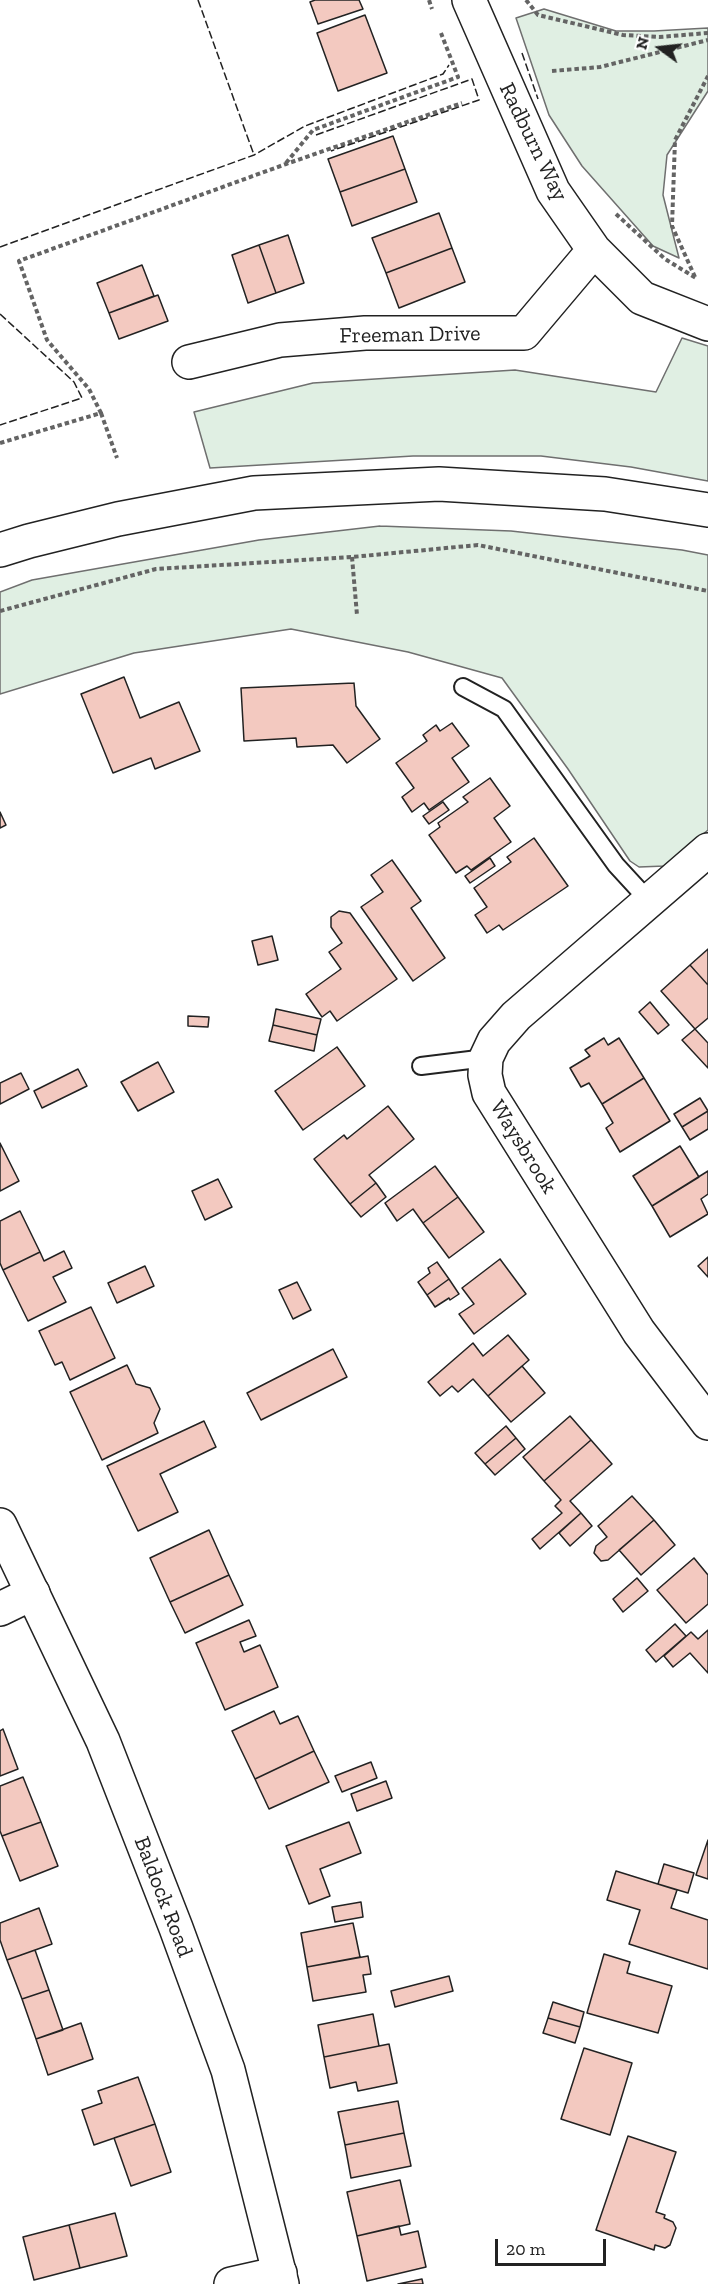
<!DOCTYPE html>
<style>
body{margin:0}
#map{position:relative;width:708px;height:2284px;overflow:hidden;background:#fff;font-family:"Zilla Slab",serif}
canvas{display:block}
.north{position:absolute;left:630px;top:18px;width:60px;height:60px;-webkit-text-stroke:4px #fff;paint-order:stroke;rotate:285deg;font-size:16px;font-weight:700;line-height:24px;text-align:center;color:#222}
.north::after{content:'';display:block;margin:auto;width:21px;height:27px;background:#222;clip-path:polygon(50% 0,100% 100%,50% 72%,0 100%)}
.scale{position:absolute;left:495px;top:2239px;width:111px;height:27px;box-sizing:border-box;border:3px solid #222;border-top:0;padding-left:8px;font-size:18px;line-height:21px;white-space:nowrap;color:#222;-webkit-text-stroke:4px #fff;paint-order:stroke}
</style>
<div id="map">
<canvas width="708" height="2284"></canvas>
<div class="north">N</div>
<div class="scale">20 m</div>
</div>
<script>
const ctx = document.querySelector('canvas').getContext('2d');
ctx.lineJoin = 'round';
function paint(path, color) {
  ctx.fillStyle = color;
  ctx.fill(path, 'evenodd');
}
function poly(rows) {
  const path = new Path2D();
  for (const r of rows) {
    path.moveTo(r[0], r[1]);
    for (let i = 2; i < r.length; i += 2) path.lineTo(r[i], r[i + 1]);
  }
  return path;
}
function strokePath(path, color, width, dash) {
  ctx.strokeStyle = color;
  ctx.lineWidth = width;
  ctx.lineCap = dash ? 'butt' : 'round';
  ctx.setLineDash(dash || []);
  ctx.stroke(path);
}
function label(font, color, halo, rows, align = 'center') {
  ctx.font = font + ' "Zilla Slab",serif';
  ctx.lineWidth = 4.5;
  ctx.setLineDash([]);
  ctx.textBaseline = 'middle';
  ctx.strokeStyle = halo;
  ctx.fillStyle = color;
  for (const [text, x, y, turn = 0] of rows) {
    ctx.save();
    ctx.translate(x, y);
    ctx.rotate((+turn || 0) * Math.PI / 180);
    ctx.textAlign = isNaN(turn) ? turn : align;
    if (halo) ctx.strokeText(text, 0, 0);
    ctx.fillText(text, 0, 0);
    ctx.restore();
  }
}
const green = poly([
 [544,9,616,31,654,31,708,28,708,91,667,155,663,195,679,258,653,246,582,166,549,115,516,18,544,9],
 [682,338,708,346,708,481,631,467,541,456,413,456,210,468,194,412,313,383,515,370,656,392,682,338],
 [380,526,511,531,682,550,708,555,708,830,665,866,639,867,630,861,568,769,502,678,408,652,291,629,134,653,0,694,0,592,32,580,259,540,380,526]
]);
paint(green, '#e0efe3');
strokePath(green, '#6f6f6f', 1.5);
const building = poly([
 [315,0,359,0,363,9,318,24,310,2,315,0],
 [365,15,387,73,338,91,317,33,365,15],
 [393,136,405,169,340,192,328,159,393,136],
 [405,169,417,202,352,226,340,192,405,169],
 [439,213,452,248,386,273,372,238,439,213],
 [288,235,304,283,276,293,259,245,288,235],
 [259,245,276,293,248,303,232,255,259,245],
 [452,248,465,282,399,308,386,273,452,248],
 [142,265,154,296,109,313,97,283,142,265],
 [158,295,168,321,119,339,109,313,158,295],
 [124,677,140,718,179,702,200,751,155,769,151,758,113,773,81,694,124,677],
 [354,683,356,706,380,739,347,763,333,745,297,747,296,738,244,741,241,688,354,683],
 [452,723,469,746,452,758,469,782,429,810,424,803,412,812,402,797,414,788,396,763,427,741,423,735,436,725,440,731,452,723],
 [490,778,510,806,494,818,511,842,471,870,467,866,456,873,429,835,440,827,438,823,468,802,463,797,490,778],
 [443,802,449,810,429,824,423,816,443,802],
 [0,812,6,825,0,828,0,812],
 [534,838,568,886,503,930,499,925,487,933,475,915,487,907,474,888,511,862,507,857,534,838],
 [490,858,495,866,470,883,465,876,490,858],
 [392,860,421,901,411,908,445,958,413,981,361,907,383,892,371,875,392,860],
 [339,911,350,913,397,979,337,1021,330,1011,322,1017,306,994,341,969,329,952,342,943,331,927,331,917,339,911],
 [272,936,278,960,258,965,252,941,272,936],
 [708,949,708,985,690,965,708,949],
 [690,965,708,985,708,1018,695,1029,661,991,690,965],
 [650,1002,669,1025,658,1034,639,1012,650,1002],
 [276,1009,321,1019,317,1035,273,1025,276,1009],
 [188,1016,209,1017,208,1027,188,1026,188,1016],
 [273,1025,317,1035,314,1051,269,1041,273,1025],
 [695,1029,708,1043,708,1068,682,1040,695,1029],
 [604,1038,608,1045,619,1038,644,1078,602,1104,589,1083,581,1087,570,1068,590,1056,585,1050,604,1038],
 [337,1047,365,1086,303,1130,275,1091,337,1047],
 [158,1062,174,1092,138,1111,121,1082,158,1062],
 [78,1069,87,1086,42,1108,34,1091,78,1069],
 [21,1073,29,1089,0,1104,0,1083,21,1073],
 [644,1078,670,1121,620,1152,606,1128,613,1123,602,1104,644,1078],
 [700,1098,708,1111,682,1127,674,1114,700,1098],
 [388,1106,414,1139,369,1175,376,1183,350,1204,314,1159,344,1135,347,1139,388,1106],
 [708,1111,708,1129,690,1140,682,1127,708,1111],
 [0,1143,19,1181,0,1191,0,1143],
 [680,1146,699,1177,652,1206,633,1176,680,1146],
 [435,1166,458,1197,423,1223,413,1209,397,1221,385,1203,435,1166],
 [708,1171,708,1194,701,1199,708,1214,670,1237,652,1206,708,1171],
 [218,1179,232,1207,205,1220,192,1191,218,1179],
 [376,1183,386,1197,361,1217,350,1204,376,1183],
 [458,1197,484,1232,449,1258,423,1223,458,1197],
 [20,1211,40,1252,3,1270,0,1263,0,1221,20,1211],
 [64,1251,72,1268,53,1277,66,1302,28,1321,3,1270,40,1252,44,1261,64,1251],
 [708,1257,708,1277,698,1266,708,1257],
 [500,1259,526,1294,474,1334,459,1314,474,1304,462,1288,500,1259],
 [437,1262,449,1279,427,1295,418,1282,430,1273,428,1268,437,1262],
 [145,1266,154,1286,117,1303,108,1283,145,1266],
 [449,1279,459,1294,450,1300,449,1298,435,1307,427,1295,449,1279],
 [297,1282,311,1310,293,1319,279,1290,297,1282],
 [91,1307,115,1358,70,1380,62,1362,55,1365,39,1331,91,1307],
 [508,1335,529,1360,488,1396,473,1379,458,1392,452,1386,440,1396,428,1382,473,1343,483,1356,508,1335],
 [333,1349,347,1377,261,1420,247,1393,333,1349],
 [127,1365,136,1384,150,1388,160,1409,154,1423,158,1433,102,1460,70,1392,127,1365],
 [522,1366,545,1393,511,1422,488,1396,522,1366],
 [570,1416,591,1440,544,1481,523,1457,570,1416],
 [204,1421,216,1447,160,1474,178,1512,138,1531,107,1466,204,1421],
 [506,1426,516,1438,485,1464,475,1453,506,1426],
 [516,1438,525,1449,495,1475,485,1464,516,1438],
 [591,1440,612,1464,570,1501,581,1513,540,1549,532,1539,562,1513,555,1506,561,1500,544,1481,591,1440],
 [632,1496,654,1520,608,1560,601,1561,594,1553,596,1546,607,1537,598,1526,632,1496],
 [581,1513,592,1526,570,1546,559,1533,581,1513],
 [654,1520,675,1545,641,1575,619,1550,654,1520],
 [209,1530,229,1575,170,1602,150,1558,209,1530],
 [694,1558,708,1575,708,1604,686,1623,657,1590,694,1558],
 [229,1575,243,1605,185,1633,170,1602,229,1575],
 [637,1578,648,1591,623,1612,613,1599,637,1578],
 [249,1620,256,1636,240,1642,244,1652,260,1645,278,1687,225,1710,196,1643,249,1620],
 [675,1624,686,1636,656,1662,646,1650,675,1624],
 [708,1630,708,1673,690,1653,673,1667,664,1656,691,1632,698,1639,708,1630],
 [274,1711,280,1724,298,1716,314,1751,255,1779,232,1731,274,1711],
 [3,1729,18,1769,0,1776,0,1731,3,1729],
 [314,1751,329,1782,269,1809,255,1779,314,1751],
 [371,1762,377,1778,342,1792,335,1776,371,1762],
 [23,1777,41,1822,2,1836,0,1831,0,1786,23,1777],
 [386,1781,392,1798,357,1811,351,1794,386,1781],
 [41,1822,58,1866,20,1881,2,1836,41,1822],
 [349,1822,361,1853,320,1869,330,1896,309,1904,286,1846,349,1822],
 [708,1840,708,1879,696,1875,708,1840],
 [664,1864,694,1873,688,1893,658,1884,664,1864],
 [616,1871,677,1890,671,1908,708,1920,708,1969,629,1944,640,1910,607,1900,616,1871],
 [361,1902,363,1917,335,1922,332,1907,361,1902],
 [39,1908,52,1944,7,1960,0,1940,0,1923,39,1908],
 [353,1923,360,1957,307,1967,301,1933,353,1923],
 [35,1950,49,1990,22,1999,7,1960,35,1950],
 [604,1954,630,1962,627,1973,672,1986,658,2033,587,2013,604,1954],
 [368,1956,371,1974,363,1975,366,1992,313,2001,307,1967,368,1956],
 [449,1976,453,1991,395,2007,391,1991,449,1976],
 [49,1990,63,2030,36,2039,22,1999,49,1990],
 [553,2002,584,2012,580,2027,548,2018,553,2002],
 [373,2014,379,2046,324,2057,318,2025,373,2014],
 [548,2018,580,2027,575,2043,543,2033,548,2018],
 [81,2023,93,2059,48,2075,36,2039,81,2023],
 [389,2044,397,2083,358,2091,356,2082,330,2088,324,2057,389,2044],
 [584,2048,632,2063,610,2135,561,2119,584,2048],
 [138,2077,155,2124,94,2145,82,2110,102,2103,98,2091,138,2077],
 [398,2101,404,2133,345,2145,338,2112,398,2101],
 [155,2124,171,2172,131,2186,114,2138,155,2124],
 [404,2133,411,2166,351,2178,345,2145,404,2133],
 [628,2136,676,2152,656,2212,665,2215,664,2218,673,2222,676,2228,670,2245,665,2248,655,2245,654,2250,596,2230,628,2136],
 [400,2180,410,2224,357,2236,347,2192,400,2180],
 [115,2213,127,2256,80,2268,69,2225,115,2213],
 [69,2225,80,2268,34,2280,23,2237,69,2225],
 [399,2226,401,2235,418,2231,426,2267,367,2281,357,2236,399,2226],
 [422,2279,423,2284,398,2284,422,2279]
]);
paint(building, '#f3c9c0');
strokePath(building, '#222', 1.5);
const service = poly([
 [463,687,504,709,616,865,650,902],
 [421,1066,486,1058]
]);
const minor = poly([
 [469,0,553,191,594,250,642,298,708,324],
 [189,362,280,340,365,333,524,333,594,250],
 [708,850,516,1016,494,1041,486,1058,485,1075,489,1093,639,1332,708,1423],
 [0,1609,33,1593],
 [231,2284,280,2273]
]);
const primary = poly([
 [0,550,29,541,118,519,254,493,439,484,605,494,708,510],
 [0,1525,103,1741,176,1928,228,2070,282,2284]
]);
strokePath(service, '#222', 20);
strokePath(minor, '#222', 36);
strokePath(primary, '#222', 36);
strokePath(poly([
 [429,0,432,9],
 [526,0,538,15,623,35,659,37,708,33],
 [552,71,600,67,708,40],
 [286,163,313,130,458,77,441,33],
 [616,214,665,259,696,278],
 [695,277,672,226,675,140,708,76],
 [101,413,117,458],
 [0,443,101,413,89,389,47,340,19,261,286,164,462,103],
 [352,557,357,615],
 [0,611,156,569,352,557,478,545,708,591]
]), '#646464', 4, [4.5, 3]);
strokePath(service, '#fff', 16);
strokePath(minor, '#fff', 33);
strokePath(primary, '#fff', 33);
strokePath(poly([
 [198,0,254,155],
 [522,53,538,99],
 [316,135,472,79,479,100,331,151],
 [0,247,254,155,305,126,443,74,449,65],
 [0,314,74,382,82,398,0,425]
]), '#222', 1.5, [8, 3]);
label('22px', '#222', '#fff', [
 ["Radburn Way",533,142,64],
 ["Freeman Drive",410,335,-1],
 ["Waysbrook",523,1147,58],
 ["Baldock Road",163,1897,69]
]);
</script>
